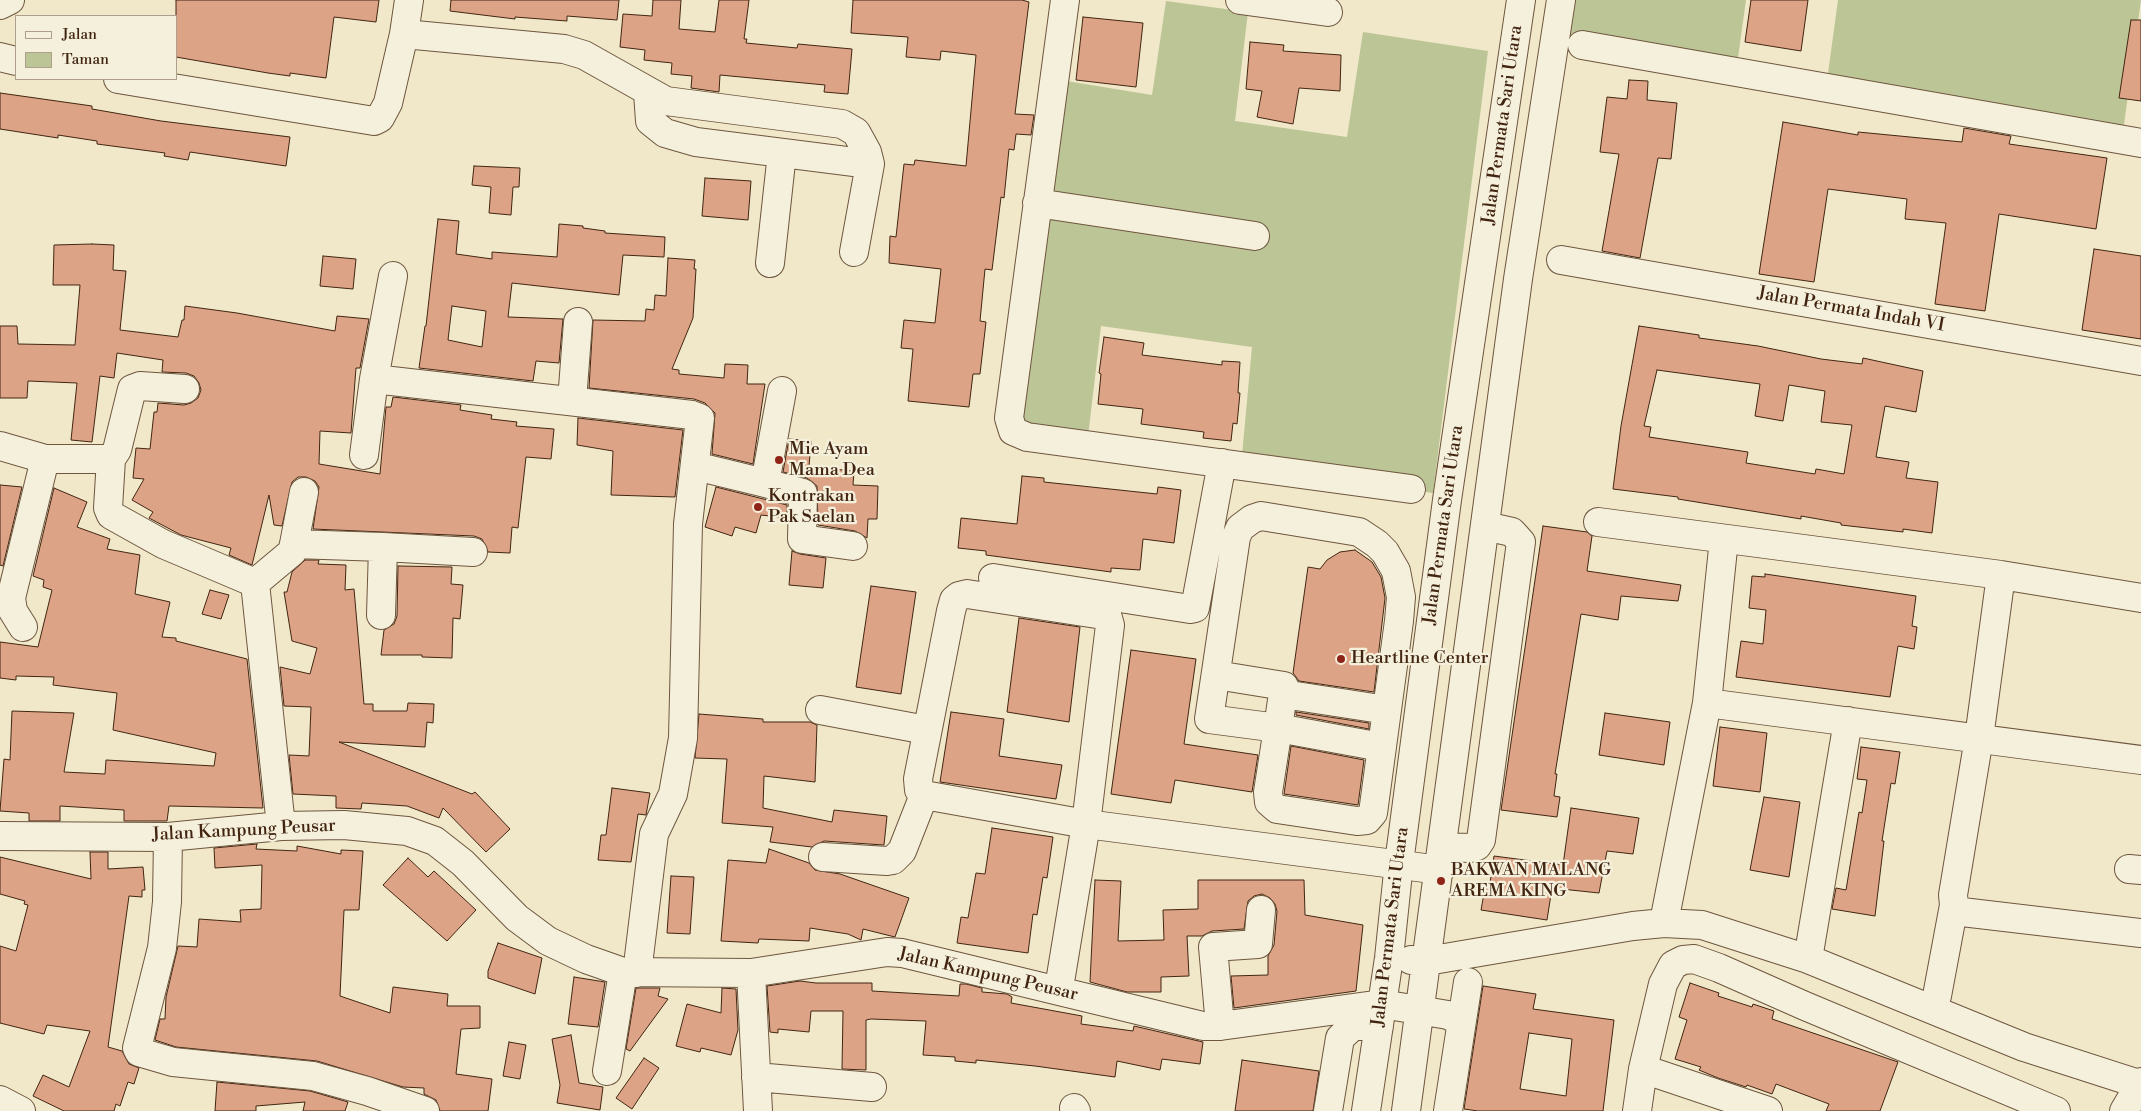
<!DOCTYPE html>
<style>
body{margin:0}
#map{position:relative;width:2141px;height:1111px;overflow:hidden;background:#f0e8c9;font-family:"Libre Bodoni",serif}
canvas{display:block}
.legend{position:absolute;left:15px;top:15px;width:162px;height:65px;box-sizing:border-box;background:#f5f0dc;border:1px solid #ad9f8b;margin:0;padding:6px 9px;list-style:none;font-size:15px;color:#422511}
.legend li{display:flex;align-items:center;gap:10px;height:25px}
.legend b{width:25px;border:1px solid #ad9f8b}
</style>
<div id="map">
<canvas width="2141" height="1111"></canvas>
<ul class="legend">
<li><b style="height:6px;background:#f5f0dc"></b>Jalan</li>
<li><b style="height:14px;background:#bcc595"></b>Taman</li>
</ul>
</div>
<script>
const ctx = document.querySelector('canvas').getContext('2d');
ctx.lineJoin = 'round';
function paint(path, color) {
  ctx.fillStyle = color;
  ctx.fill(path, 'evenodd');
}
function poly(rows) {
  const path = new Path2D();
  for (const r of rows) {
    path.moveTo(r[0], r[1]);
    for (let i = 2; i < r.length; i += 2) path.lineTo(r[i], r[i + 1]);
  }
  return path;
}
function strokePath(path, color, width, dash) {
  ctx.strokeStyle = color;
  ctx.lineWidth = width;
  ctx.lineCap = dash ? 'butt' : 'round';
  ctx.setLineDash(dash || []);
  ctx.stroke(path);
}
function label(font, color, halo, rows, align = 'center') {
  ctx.font = font + ' "Libre Bodoni",serif';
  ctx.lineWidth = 4.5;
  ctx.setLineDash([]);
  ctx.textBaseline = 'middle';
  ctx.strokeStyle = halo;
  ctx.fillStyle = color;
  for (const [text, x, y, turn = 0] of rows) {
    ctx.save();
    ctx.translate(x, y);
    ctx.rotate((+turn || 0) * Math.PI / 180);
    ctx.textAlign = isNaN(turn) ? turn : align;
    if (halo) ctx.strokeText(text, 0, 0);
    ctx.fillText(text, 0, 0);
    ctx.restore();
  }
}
paint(poly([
 [1561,0,1746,0,1736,72,1555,41],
 [1838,0,2141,0,2122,139,1826,88],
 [1166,1,1248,12,1235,121,1347,137,1363,32,1488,51,1433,493,1241,466,1252,347,1101,326,1087,445,1013,431,1054,79,1152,95]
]), '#bcc595');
const building = poly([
 [176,0,379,0,376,22,334,17,326,78,290,73,290,76,268,73,176,57,176,0],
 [451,0,619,0,617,20,567,16,567,21,515,17,515,19,450,11,451,0],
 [653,0,681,0,679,29,715,32,719,0,749,0,744,39,747,39,746,43,797,48,798,44,852,49,848,94,824,92,825,85,720,75,719,92,691,88,692,76,671,74,672,63,644,60,645,50,620,47,623,14,652,16,653,0],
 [853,0,1022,0,1029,2,1015,114,1034,115,1031,135,1016,134,1014,150,1009,149,1004,198,1001,197,992,270,985,269,980,321,986,322,980,374,973,374,969,407,908,401,913,349,901,348,904,320,935,323,941,269,889,263,890,236,896,237,904,164,914,165,915,160,966,166,976,55,941,51,940,60,906,57,908,37,851,33,853,0],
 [1751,0,1808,0,1801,51,1745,42,1751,0],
 [1083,17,1143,23,1136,87,1076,80,1083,17],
 [2131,20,2141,20,2141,101,2119,98,2131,20],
 [1250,42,1284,45,1283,51,1341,55,1340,91,1299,88,1293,124,1257,117,1262,91,1246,89,1250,42],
 [1629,80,1648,81,1647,100,1677,103,1671,159,1658,158,1640,258,1602,251,1619,154,1600,152,1607,97,1627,99,1629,80],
 [0,93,92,106,92,109,161,121,290,137,286,166,190,152,188,160,164,156,165,153,97,144,97,141,58,135,58,138,0,129,0,93],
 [1783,122,1858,135,1858,132,1962,142,1964,128,2011,136,2009,144,2107,158,2096,229,1999,214,1985,311,1935,304,1946,223,1905,219,1907,199,1828,189,1814,282,1759,274,1783,122],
 [474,166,520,168,519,187,513,187,511,215,489,213,491,187,472,185,474,166],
 [705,178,751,181,748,220,702,216,705,178],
 [438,219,459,221,456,254,492,259,492,252,557,257,559,224,583,226,583,228,605,231,605,233,665,237,664,257,623,255,619,295,512,283,508,317,563,319,559,363,536,361,533,381,419,368,425,326,426,326,438,219],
 [452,306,486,311,482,347,448,340,452,306],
 [92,244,114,245,113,270,126,271,120,330,178,337,182,320,184,320,185,306,237,313,335,331,337,316,369,319,360,368,356,368,351,433,320,431,319,464,380,474,386,407,391,407,393,397,461,405,460,410,492,415,491,419,517,422,516,426,554,429,551,459,526,457,518,528,512,527,510,553,488,552,482,539,474,536,313,529,319,487,315,481,306,477,298,477,292,482,282,526,274,525,269,495,252,565,229,555,231,548,181,535,149,518,153,512,132,500,144,479,133,478,136,448,150,449,154,412,157,412,158,403,184,405,191,403,198,398,201,390,199,383,194,376,186,373,162,372,163,360,117,353,114,378,100,376,92,442,71,440,77,383,28,381,27,398,0,398,0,326,17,326,18,344,75,345,80,285,53,285,54,245,92,244],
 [2094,249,2141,256,2141,339,2082,330,2094,249],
 [323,256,356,259,353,289,320,286,323,256],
 [668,258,695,260,694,269,696,269,693,318,672,369,679,370,679,374,724,378,725,364,748,365,747,384,765,384,753,464,712,454,715,413,705,403,694,399,589,388,593,320,645,321,646,309,654,310,655,295,666,296,668,258],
 [1639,326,1699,335,1699,338,1758,346,1821,359,1862,364,1863,358,1923,371,1916,412,1885,406,1876,457,1909,462,1906,478,1938,482,1932,533,1903,529,1903,532,1841,525,1841,523,1801,516,1801,519,1678,499,1678,497,1613,489,1621,426,1639,326],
 [1657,370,1760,384,1755,416,1783,421,1789,385,1825,391,1821,422,1852,425,1844,474,1816,469,1815,474,1746,463,1748,452,1649,437,1651,427,1644,426,1657,370],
 [1104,337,1144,343,1142,355,1222,365,1222,361,1240,362,1238,393,1240,393,1237,424,1233,423,1231,441,1203,438,1204,432,1141,424,1143,409,1098,404,1101,374,1099,373,1104,337],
 [578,418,683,430,675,497,611,495,613,451,577,445,578,418],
 [789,439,811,441,809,467,854,471,853,485,878,486,877,519,868,519,867,538,855,531,818,525,817,486,807,478,783,472,789,439],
 [1022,476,1044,478,1044,482,1157,494,1158,487,1181,490,1174,543,1143,539,1140,570,1111,568,1111,572,986,555,986,551,958,548,961,518,1017,524,1022,476],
 [0,485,22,487,3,566,0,565,0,485],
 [716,487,787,505,787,518,761,515,756,533,735,527,732,536,705,527,716,487],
 [54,488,87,502,77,527,110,539,107,549,140,555,135,594,170,602,162,637,176,638,176,641,247,659,263,808,169,806,167,821,124,821,124,810,60,806,60,821,29,821,29,813,0,811,4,759,10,760,12,711,74,713,64,772,105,774,106,760,214,766,216,753,113,730,117,693,53,685,54,677,16,676,16,680,0,678,0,642,38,647,52,590,43,587,44,580,33,576,54,488],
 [1543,526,1587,532,1592,536,1587,571,1681,585,1678,601,1621,596,1618,620,1581,614,1555,774,1557,774,1554,796,1560,797,1557,817,1501,810,1543,526],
 [1355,550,1372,562,1381,577,1385,598,1374,692,1299,681,1293,673,1308,567,1320,569,1327,560,1340,552,1355,550],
 [792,551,800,554,826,558,823,588,789,585,792,551],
 [305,560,319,560,318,564,346,565,345,590,354,589,364,704,373,704,373,711,407,711,408,703,434,704,433,723,427,722,425,747,339,742,472,794,475,792,510,829,486,852,443,808,439,818,407,806,362,803,361,809,336,808,336,796,293,794,289,755,309,756,311,707,284,706,280,667,310,674,317,648,292,641,284,592,287,592,292,572,305,560],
 [398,566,452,567,451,584,463,585,460,619,453,618,452,658,422,657,422,655,381,655,384,630,394,624,397,616,398,566],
 [1765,574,1916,596,1912,626,1917,627,1914,649,1898,646,1890,697,1736,677,1741,641,1763,644,1766,610,1749,608,1752,576,1765,577,1765,574],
 [871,586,916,592,901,694,856,687,871,586],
 [210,590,229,595,221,619,202,614,210,590],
 [1019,618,1080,627,1069,722,1007,712,1019,618],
 [1131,650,1196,659,1184,744,1258,755,1252,792,1175,780,1171,803,1111,794,1131,650],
 [951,712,1004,719,999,756,1062,765,1056,799,940,782,951,712],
 [1296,712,1369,723,1369,729,1296,715,1296,712],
 [1605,713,1670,722,1664,765,1599,755,1605,713],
 [699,714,763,719,763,722,810,722,817,725,815,782,764,776,763,808,832,822,834,810,887,816,884,845,824,841,812,847,770,842,773,827,722,823,727,759,695,758,699,714],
 [1720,727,1767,733,1760,792,1713,786,1720,727],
 [1291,746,1364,760,1358,805,1284,794,1291,746],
 [1861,747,1900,752,1895,784,1891,783,1882,841,1884,841,1875,916,1832,909,1836,888,1846,890,1859,812,1862,813,1867,780,1857,779,1861,747],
 [612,788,650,793,646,815,638,814,631,862,598,860,601,835,606,835,612,788],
 [1764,797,1800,802,1789,877,1750,870,1764,797],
 [1571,808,1639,818,1633,854,1607,851,1599,893,1552,888,1547,920,1481,910,1486,882,1490,883,1494,856,1563,865,1571,808],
 [992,828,1053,837,1047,878,1043,877,1037,915,1033,914,1028,953,957,943,961,917,968,918,976,873,985,874,992,828],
 [257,844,256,849,297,851,297,846,341,854,341,850,363,851,359,910,344,910,340,996,390,1013,393,987,448,994,447,1006,480,1006,480,1028,461,1029,456,1074,492,1079,488,1111,440,1111,436,1100,424,1094,424,1088,403,1087,317,1061,176,1047,155,1040,160,1019,165,1019,166,997,178,946,197,947,199,919,241,922,240,910,261,909,262,865,215,868,214,848,257,844],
 [769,849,809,863,815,870,840,874,909,898,895,937,863,929,861,940,848,934,810,928,809,941,759,939,758,943,721,941,728,860,766,863,769,849],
 [90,852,108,852,108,869,143,867,145,890,142,890,142,897,129,896,108,1047,122,1051,129,1064,139,1068,134,1084,128,1082,120,1106,116,1104,114,1111,64,1111,33,1096,43,1075,69,1087,90,1031,47,1025,44,1034,0,1023,0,946,16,951,28,905,24,904,25,901,0,894,0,857,91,879,90,852],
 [408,858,428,877,434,871,476,910,447,941,383,885,408,858],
 [671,876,694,877,690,934,667,933,671,876],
 [1095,880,1121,881,1118,941,1164,940,1163,910,1198,909,1198,880,1304,880,1305,915,1363,925,1356,991,1234,1008,1231,976,1268,975,1268,956,1274,945,1277,911,1275,904,1270,898,1262,894,1254,896,1248,901,1244,929,1212,931,1202,936,1187,936,1189,976,1161,977,1161,992,1127,992,1090,982,1095,880],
 [498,943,542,958,535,994,488,978,488,971,498,943],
 [574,977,605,982,598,1027,568,1024,574,977],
 [800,981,816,983,872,983,872,991,959,996,960,984,966,984,982,988,982,992,1007,994,1012,997,1011,1003,1082,1016,1081,1024,1133,1031,1134,1026,1203,1042,1200,1064,1162,1059,1160,1070,1117,1061,1115,1077,1035,1066,976,1060,976,1063,955,1061,955,1057,923,1055,926,1021,871,1019,866,1020,866,1070,842,1069,843,1011,811,1011,809,1032,778,1029,778,1033,770,1032,767,986,800,981],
 [1690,983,1719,993,1718,996,1752,1007,1753,1004,1774,1011,1772,1019,1898,1062,1880,1111,1826,1111,1829,1104,1776,1084,1772,1094,1747,1085,1746,1087,1718,1078,1699,1070,1701,1067,1675,1059,1687,1020,1679,1017,1690,983],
 [1483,986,1536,994,1533,1009,1614,1020,1603,1111,1478,1111,1464,1109,1483,986],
 [1529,1033,1572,1039,1566,1096,1520,1089,1529,1033],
 [636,988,660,988,658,996,668,999,630,1051,626,1049,636,988],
 [722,988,736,989,738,1030,731,1055,701,1048,700,1052,676,1046,687,1004,721,1013,722,988],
 [571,1035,579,1083,603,1087,600,1110,557,1103,560,1085,552,1039,571,1035],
 [509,1042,526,1045,520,1079,503,1076,509,1042],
 [644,1058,659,1068,632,1109,616,1098,644,1058],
 [1242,1060,1319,1071,1313,1111,1235,1111,1242,1060],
 [217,1082,310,1091,348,1102,345,1111,303,1111,305,1102,256,1106,256,1111,215,1111,217,1082]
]);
paint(building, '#dda386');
strokePath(building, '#422511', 1);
const minor = poly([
 [1065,0,1009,418,1013,431,1027,437,1411,489],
 [1240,0,1328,12],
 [0,5,10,0],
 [404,34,564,49,584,55,666,101,842,124,856,132,867,152,870,164,854,252],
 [1582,45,2141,143],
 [0,57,16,61],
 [118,79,374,121,380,118,388,103,404,34,409,0],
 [648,93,650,121,665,133,696,142,870,164],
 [1037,203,1255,236],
 [1561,260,2141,361],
 [770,263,782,153],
 [374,379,692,415,700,418,688,524,683,738,673,794,654,834,637,973],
 [782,391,765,483,803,493,802,539,853,546],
 [572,401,578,322],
 [0,446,45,459,111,459,117,450,132,389,140,386,185,389],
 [364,455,374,379,393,276],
 [111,459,108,508,111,515,163,544,255,583],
 [695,466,765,483],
 [1598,522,2001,575,2141,598],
 [294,544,304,492],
 [383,547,473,552],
 [2001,575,1979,738,1953,895,1954,905,1962,912,2141,933],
 [993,578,1190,609,1195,608,1222,463],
 [23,627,13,611,11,598,45,459],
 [1216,675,1284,686,1278,728,1268,792,1269,802,1277,809,1357,821,1367,820,1373,813,1399,621,1401,597,1396,571,1385,552,1377,544,1359,532,1261,516,1252,519,1240,528,1236,537,1209,719,1278,728,1381,747],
 [1283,694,1387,710],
 [1707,703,2141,760],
 [820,710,926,730],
 [281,826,255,583,292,552,294,544,383,547,381,615],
 [0,836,168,837,281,826,344,825,407,831,435,841,463,863,517,918,548,941,586,959,623,972,751,973,887,952,902,953,1203,1026,1220,1026,1382,1004,1448,1015,1456,1019,1461,1026],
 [168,837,167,902,162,948,137,1048,139,1052,173,1062,313,1076,367,1091,425,1111],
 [1443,847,1470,848,1477,846,1481,840,1521,542,1512,532,1485,526],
 [823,857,887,861,893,860,902,851,924,795],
 [2129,869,2141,870],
 [1666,912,1707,703,1724,539],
 [1810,947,1848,721],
 [1411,960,1427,961,1633,926,1664,923,1702,925,1808,959,2024,1047,2139,1084],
 [751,973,758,1111],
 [1061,976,1086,824,1110,625,1108,618,1103,615,967,594,959,596,954,600,951,611,918,779,919,790,924,795,1086,824,1440,870],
 [1937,996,1954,905],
 [1220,1026,1213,947,1258,944,1261,910],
 [1643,1069,1768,1111],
 [607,1071,623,972],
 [756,1077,872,1087],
 [0,1100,21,1111],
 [1074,1108,1076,1111],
 [1328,1111,1340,1038,1353,1026,1379,1026],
 [1366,1111,1389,958,1399,863,1447,500,1521,0],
 [1406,1111,1518,279,1561,0],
 [1448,1111,1468,982],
 [1637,1111,1643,1069,1663,984,1673,965,1683,960,1694,959,1719,968,1805,1006,2056,1111],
 [2124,1111,2141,1082]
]);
strokePath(minor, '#6e563f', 30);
strokePath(minor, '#f5f0dc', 28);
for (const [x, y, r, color] of [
 [779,460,5,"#8f2418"],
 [758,507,5,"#8f2418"],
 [1341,659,5,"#8f2418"],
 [1441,881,5,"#8f2418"]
]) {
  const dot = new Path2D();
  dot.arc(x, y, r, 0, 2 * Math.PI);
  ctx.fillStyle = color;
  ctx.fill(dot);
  strokePath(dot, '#f5f0dc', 2);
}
label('18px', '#422511', '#f5f0dc', [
 ["Jalan Permata Sari Utara",1503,125,-82],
 ["Jalan Permata Indah VI",1851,310,10],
 ["Jalan Permata Sari Utara",1444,525,-82],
 ["Jalan Kampung Peusar",244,831,-3],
 ["Jalan Permata Sari Utara",1391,927,-83],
 ["Jalan Kampung Peusar",988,975,13]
]);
label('18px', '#422511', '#f5f0dc', [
 ["Mie Ayam",789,450],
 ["Mama Dea",789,471],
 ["Kontrakan",768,497],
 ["Pak Saelan",768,518],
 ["Heartline Center",1351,659],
 ["BAKWAN MALANG",1451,871],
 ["AREMA KING",1451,892]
], 'left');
</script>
